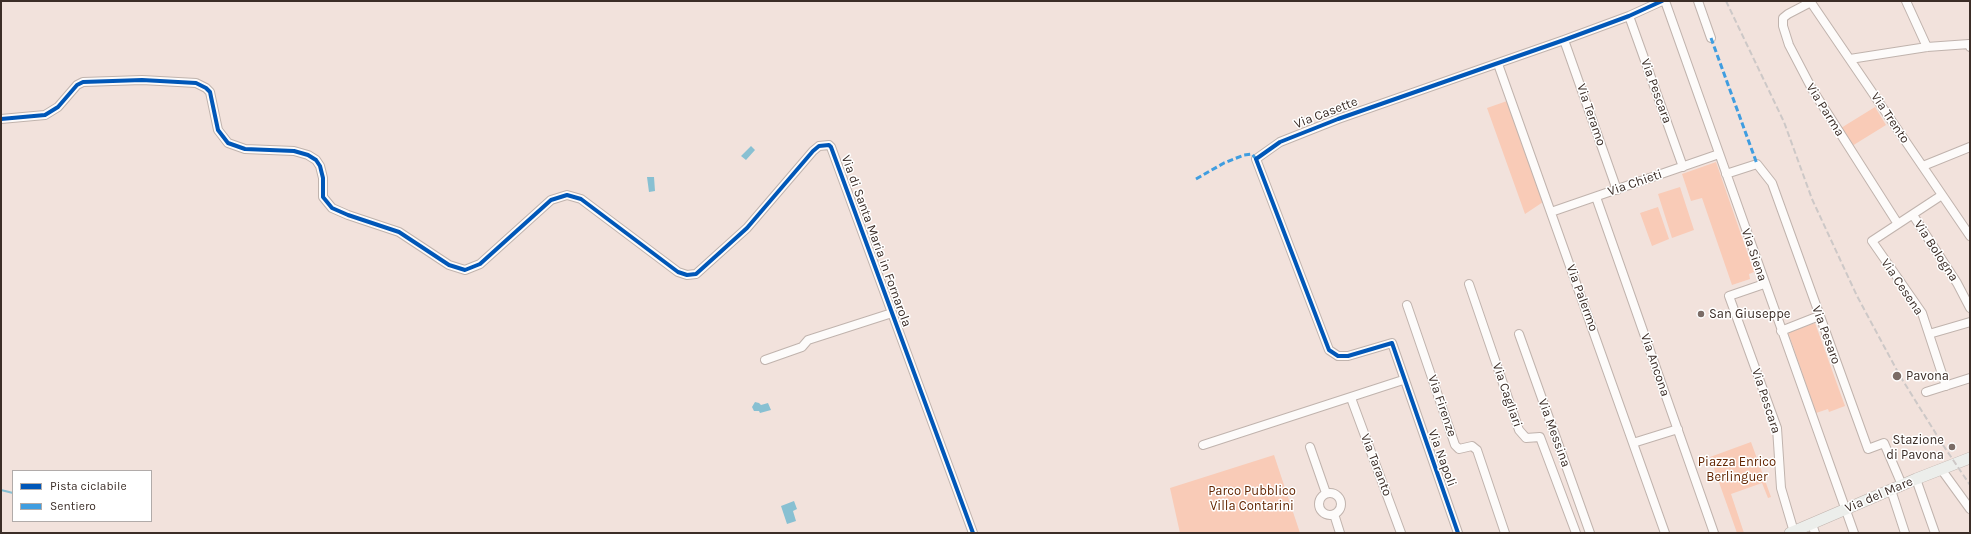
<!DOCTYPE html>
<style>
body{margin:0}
#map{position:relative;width:1971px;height:534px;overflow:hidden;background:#f2e2dc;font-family:Karla,sans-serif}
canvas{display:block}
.frame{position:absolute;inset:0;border:2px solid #3b2d27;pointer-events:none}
.legend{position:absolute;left:12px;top:470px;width:140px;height:52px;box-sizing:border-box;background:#fff;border:1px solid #b1aba9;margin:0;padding:5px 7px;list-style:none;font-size:12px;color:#3b2d27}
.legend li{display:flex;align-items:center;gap:8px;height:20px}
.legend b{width:20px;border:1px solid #b1aba9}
</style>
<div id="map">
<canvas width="1971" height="534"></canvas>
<div class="frame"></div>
<ul class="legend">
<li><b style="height:5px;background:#0057b8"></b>Pista ciclabile</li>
<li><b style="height:5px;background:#3f9de0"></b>Sentiero</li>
</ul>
</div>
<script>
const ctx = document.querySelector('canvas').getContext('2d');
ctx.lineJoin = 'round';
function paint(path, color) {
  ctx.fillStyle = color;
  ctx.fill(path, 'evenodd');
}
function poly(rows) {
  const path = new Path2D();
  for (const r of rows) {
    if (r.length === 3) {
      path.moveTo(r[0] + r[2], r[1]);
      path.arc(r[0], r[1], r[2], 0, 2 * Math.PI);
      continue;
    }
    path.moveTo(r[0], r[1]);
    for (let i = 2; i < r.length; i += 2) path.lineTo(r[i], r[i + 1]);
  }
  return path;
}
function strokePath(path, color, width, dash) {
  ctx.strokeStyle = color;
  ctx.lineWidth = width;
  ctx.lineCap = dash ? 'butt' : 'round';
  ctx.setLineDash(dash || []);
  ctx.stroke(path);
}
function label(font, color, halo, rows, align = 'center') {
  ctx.font = font + ' Karla,sans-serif';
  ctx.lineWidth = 3;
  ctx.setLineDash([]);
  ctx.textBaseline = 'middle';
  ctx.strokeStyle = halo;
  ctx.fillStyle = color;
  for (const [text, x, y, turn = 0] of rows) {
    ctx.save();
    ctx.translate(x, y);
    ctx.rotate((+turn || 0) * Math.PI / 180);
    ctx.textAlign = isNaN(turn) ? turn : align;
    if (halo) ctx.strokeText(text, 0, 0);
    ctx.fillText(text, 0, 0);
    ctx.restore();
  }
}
paint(poly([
 [1507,101,1543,202,1525,214,1487,108],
 [1875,107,1886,125,1852,146,1841,128],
 [1716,162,1754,272,1749,274,1750,279,1732,285,1702,198,1691,201,1682,174],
 [1680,187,1694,230,1672,238,1658,194],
 [1658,207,1669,239,1652,246,1640,213],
 [1815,323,1845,406,1829,412,1828,409,1816,413,1788,332],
 [1751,442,1771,497,1768,498,1762,483,1731,494,1744,533,1737,533,1710,457],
 [1274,455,1300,533,1180,533,1170,488]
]), '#f9cbb7');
paint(poly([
 [751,146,755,150,746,160,741,156],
 [647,177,654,177,655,191,649,192],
 [755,402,759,403,761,405,768,403,771,410,760,413,759,411,754,411,752,407],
 [794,501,797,509,793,511,796,521,787,524,781,506]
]), '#88c0d2');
strokePath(poly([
 [1,490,13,493]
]), '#88c0d2', 2);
const minor = poly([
 [1665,1,1854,533],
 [1698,1,1711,38],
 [1810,1,1970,236],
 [1906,1,1927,47],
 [1811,2,1788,14,1783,18,1783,26,1789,45,1812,89,1898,224],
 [1629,16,1683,167],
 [1564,40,1617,190],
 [1850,59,1927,47,1969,44,1970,47],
 [1498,64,1665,533],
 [1,119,45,115,58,107,77,85,83,82,142,80,196,83,206,88,210,92,218,130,228,143,245,149,294,151,308,155,316,160,320,166,323,178,323,197,332,208,348,215,399,232,449,265,465,270,480,264,551,200,567,195,581,199,678,272,687,275,696,274,747,228,813,151,819,146,829,145,831,147,973,533],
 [1923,166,1970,147],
 [1726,174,1757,164,1772,183,1868,449,1884,443,1902,485],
 [1942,195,1872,241,1922,313,1946,386],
 [1596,197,1714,533],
 [1551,212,1719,154],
 [1913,215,1957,283,1970,308],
 [1469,284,1519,430,1526,438,1540,437,1576,533],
 [1764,284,1729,296,1777,428,1781,488,1794,532],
 [1407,305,1455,445,1459,449,1472,446,1477,450,1505,533],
 [1781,331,1819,316],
 [1519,334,1590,533],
 [1929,334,1970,322],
 [765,360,802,347,808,340,892,313],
 [1926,392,1970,378],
 [1351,398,1401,533],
 [1633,443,1678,429],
 [1203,445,1403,380],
 [1310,447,1326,493],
 [1941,469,1970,509],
 [1916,479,1935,533],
 [1891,490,1905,533],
 [1330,504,11],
 [1334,514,1340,533],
 [1812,524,1815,533],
 [1458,533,1392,343,1348,356,1338,356,1329,350,1256,159,1280,142,1338,119,1564,40,1629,16,1662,1]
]);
const secondary = poly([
 [1790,533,1916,479,1970,458]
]);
strokePath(minor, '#c0b3ad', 10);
strokePath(secondary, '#c0b3ad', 12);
strokePath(minor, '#fdfbfa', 8);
strokePath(secondary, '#eceeeb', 11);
strokePath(poly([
 [1726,1,1784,122,1812,199,1857,296,1900,376,1943,445,1970,485]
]), '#cdc8c7', 2, [6, 3]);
strokePath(poly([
 [1711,38,1757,164],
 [1196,179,1224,163,1244,155,1252,154,1256,159]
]), '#3f9de0', 3, [6, 3]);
strokePath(poly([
 [1,119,45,115,58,107,77,85,83,82,142,80,196,83,206,88,210,92,218,130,228,143,245,149,294,151,308,155,316,160,320,166,323,178,323,197,332,208,348,215,399,232,449,265,465,270,480,264,551,200,567,195,581,199,678,272,687,275,696,274,747,228,813,151,819,146,829,145,831,147,973,533],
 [1458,533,1392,343,1348,356,1338,356,1329,350,1256,159,1280,142,1338,119,1564,40,1629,16,1662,1]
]), '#0057b8', 4);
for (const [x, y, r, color] of [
 [1701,314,4,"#7b6c66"],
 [1897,376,5,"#7b6c66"],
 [1952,447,4,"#7b6c66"]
]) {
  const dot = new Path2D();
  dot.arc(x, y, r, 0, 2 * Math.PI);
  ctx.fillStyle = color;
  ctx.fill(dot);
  strokePath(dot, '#fff', 1.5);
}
label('13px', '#3b2d27', '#fff', [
 ["Via Pescara",1656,91,70],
 ["Via Parma",1825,110,58],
 ["Via Casette",1326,113,-21],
 ["Via Teramo",1591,115,71],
 ["Via Trento",1890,118,56],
 ["Via Chieti",1635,183,-19],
 ["Via di Santa Maria in Fornarola",876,241,70],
 ["Via Bologna",1936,251,57],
 ["Via Siena",1754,255,71],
 ["Via Cesena",1902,287,56],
 ["Via Palermo",1582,298,70],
 ["Via Pesaro",1826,335,70],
 ["Via Ancona",1655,365,71],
 ["Via Cagliari",1507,395,71],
 ["Via Pescara",1766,401,72],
 ["Via Firenze",1442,406,71],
 ["Via Messina",1554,433,70],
 ["Via Napoli",1442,458,70],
 ["Via Taranto",1376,465,69],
 ["Via del Mare",1879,495,-23]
]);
label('13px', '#3b2d27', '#fff', [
 ["San Giuseppe",1709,314],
 ["Pavona",1906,376],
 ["Stazione",1944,440,"right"],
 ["di Pavona",1944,455,"right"]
], 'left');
label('13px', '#632602', '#fff', [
 ["Piazza Enrico",1737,462],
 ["Berlinguer",1737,477],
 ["Parco Pubblico",1252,491],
 ["Villa Contarini",1252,506]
]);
</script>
